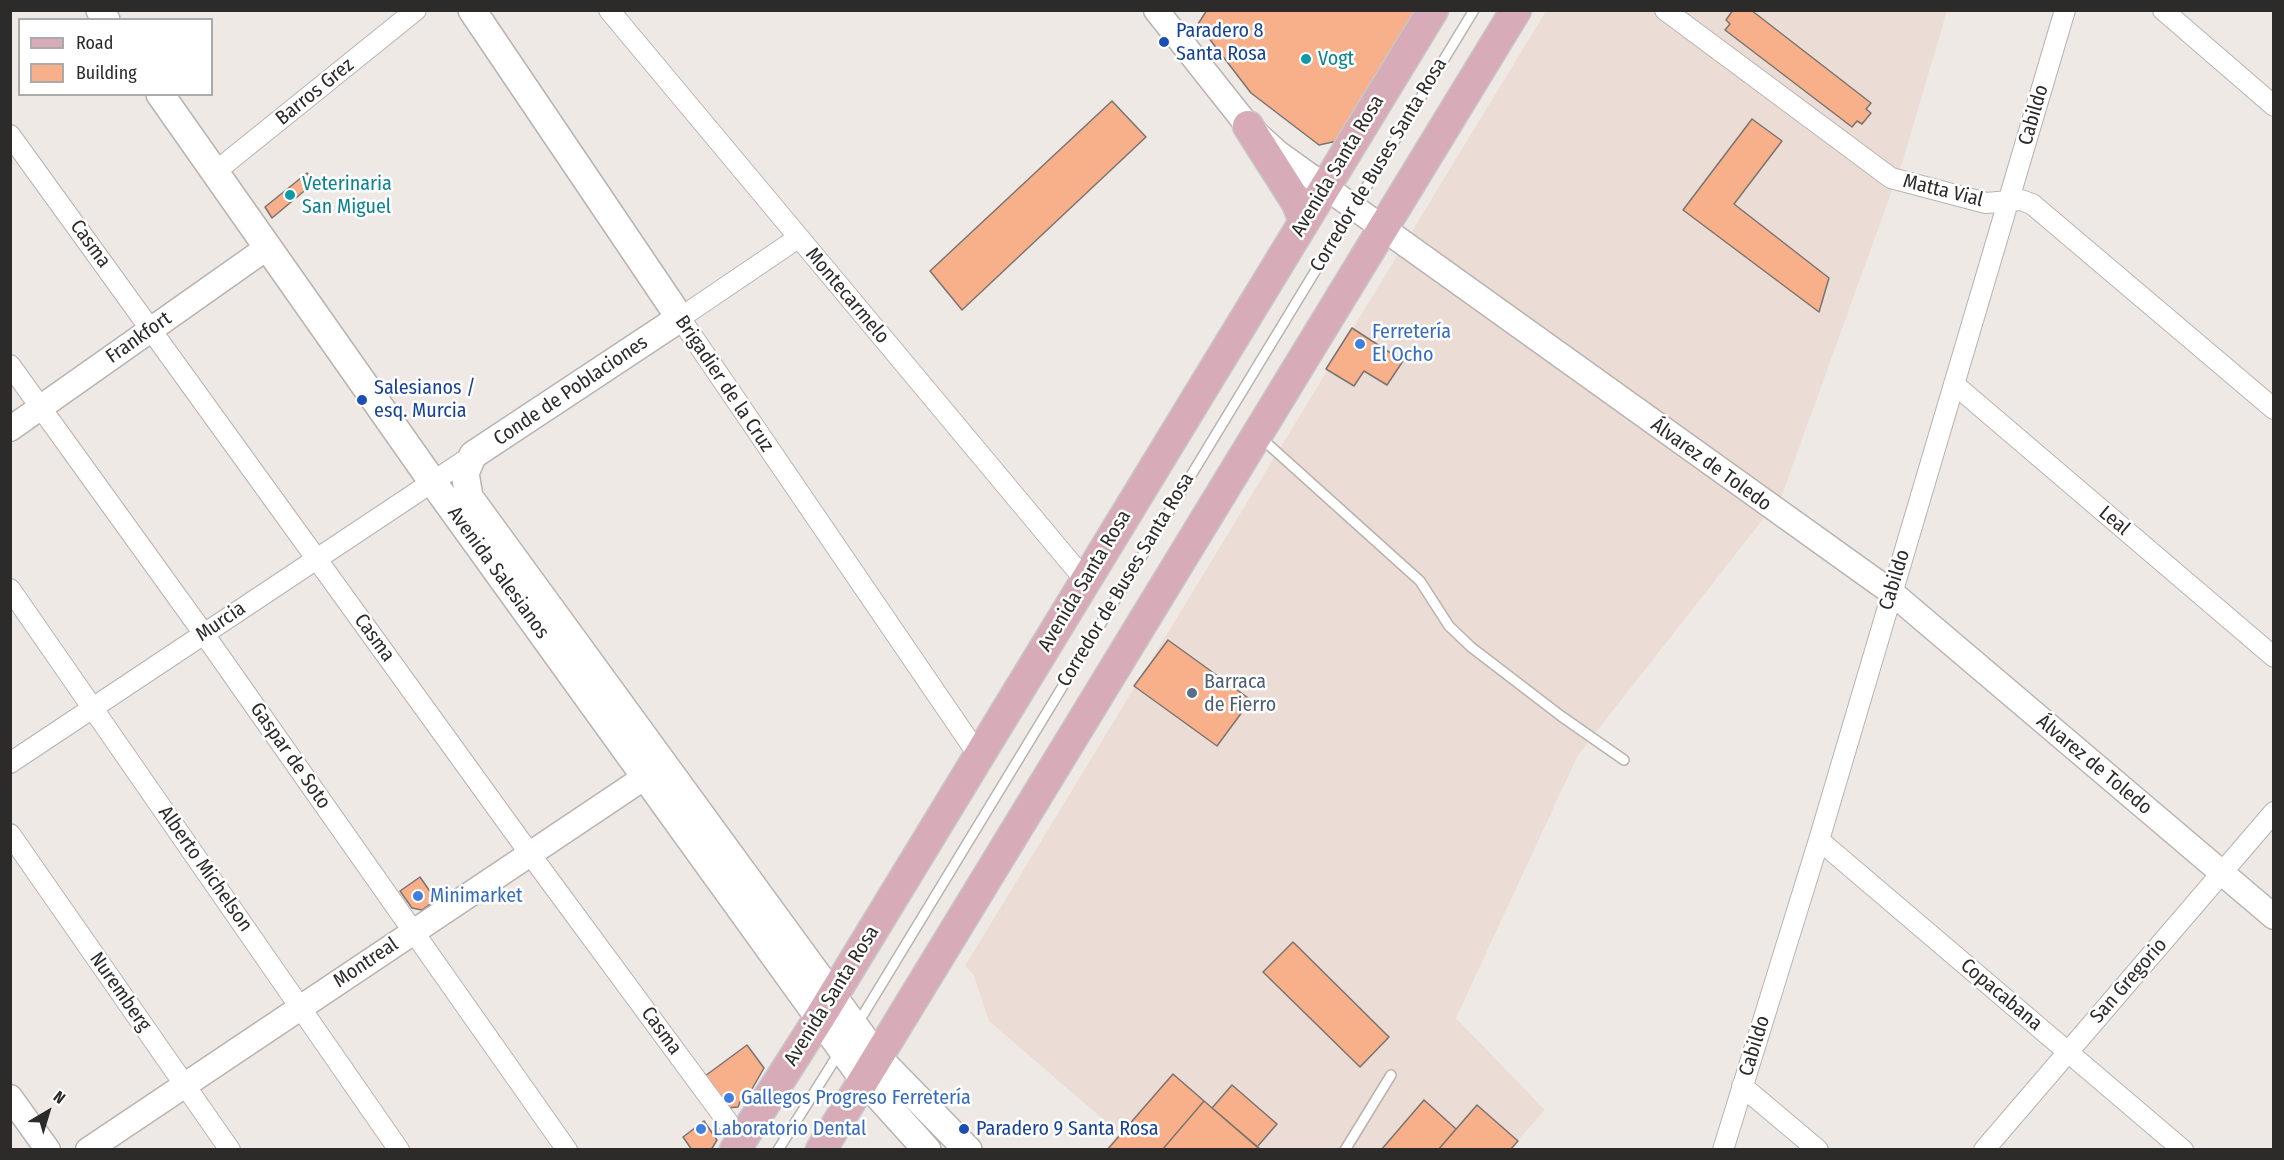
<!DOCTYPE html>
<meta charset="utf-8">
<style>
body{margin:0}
#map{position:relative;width:2284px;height:1160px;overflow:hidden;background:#efe9e6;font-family:"Fira Sans Condensed",sans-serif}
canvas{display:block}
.frame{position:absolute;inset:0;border:12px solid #2d2b2a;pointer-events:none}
.legend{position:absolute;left:18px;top:18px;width:195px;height:78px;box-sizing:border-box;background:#fff;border:2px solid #abaaaa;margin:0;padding:8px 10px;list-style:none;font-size:18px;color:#2d2b2a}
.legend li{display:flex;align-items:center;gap:12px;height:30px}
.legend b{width:30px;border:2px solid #abaaaa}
.north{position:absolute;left:18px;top:1082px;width:60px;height:60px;-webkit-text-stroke:4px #fff;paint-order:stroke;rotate:38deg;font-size:16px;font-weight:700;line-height:24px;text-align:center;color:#2d2b2a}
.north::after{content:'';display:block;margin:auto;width:21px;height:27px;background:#2d2b2a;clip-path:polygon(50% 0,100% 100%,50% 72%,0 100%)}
</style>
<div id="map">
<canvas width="2284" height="1160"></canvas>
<div class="frame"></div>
<ul class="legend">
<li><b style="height:8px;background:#d7abb7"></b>Road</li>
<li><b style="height:16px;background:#f7b089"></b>Building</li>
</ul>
<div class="north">N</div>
</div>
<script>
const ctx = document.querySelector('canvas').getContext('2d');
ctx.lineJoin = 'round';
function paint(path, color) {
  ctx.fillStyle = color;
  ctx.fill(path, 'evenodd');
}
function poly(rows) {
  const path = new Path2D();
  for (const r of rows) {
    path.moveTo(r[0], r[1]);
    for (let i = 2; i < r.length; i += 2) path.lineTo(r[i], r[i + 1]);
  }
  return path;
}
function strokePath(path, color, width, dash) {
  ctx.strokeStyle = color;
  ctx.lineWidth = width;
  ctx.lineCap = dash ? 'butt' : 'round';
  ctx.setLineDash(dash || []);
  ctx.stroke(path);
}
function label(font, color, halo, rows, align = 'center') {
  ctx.font = font + ' "Fira Sans Condensed",sans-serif';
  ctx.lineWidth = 5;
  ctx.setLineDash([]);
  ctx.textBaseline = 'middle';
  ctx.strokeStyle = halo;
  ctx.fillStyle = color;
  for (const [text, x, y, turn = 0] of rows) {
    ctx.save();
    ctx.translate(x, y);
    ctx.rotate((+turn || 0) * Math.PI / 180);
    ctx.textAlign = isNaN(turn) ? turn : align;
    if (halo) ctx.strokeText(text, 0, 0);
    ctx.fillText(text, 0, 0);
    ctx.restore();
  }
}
paint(poly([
 [1546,11,1947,11,1903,160,1782,495,1578,755,1456,1018,1545,1110,1510,1149,1106,1149,1119,1133,989,1021,973,974,965,966]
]), '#ebddd5');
const building = poly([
 [1207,10,1418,10,1337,141,1319,145,1251,93,1198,24,1207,10],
 [1733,10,1751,10,1871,103,1866,109,1871,113,1862,124,1857,121,1852,127,1725,30,1730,24,1726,20,1733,10],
 [1112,101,1146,137,962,310,930,271,1112,101],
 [1752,119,1782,141,1734,204,1829,278,1819,312,1683,210,1752,119],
 [307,173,315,182,272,218,265,207,307,173],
 [1352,328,1403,361,1387,385,1364,371,1354,386,1326,369,1352,328],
 [1168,640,1251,700,1217,746,1134,686,1168,640],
 [420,877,436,900,422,910,412,908,400,891,420,877],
 [1293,942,1389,1037,1360,1067,1263,972,1293,942],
 [747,1045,764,1068,752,1089,744,1092,738,1107,727,1108,705,1076,747,1045],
 [1173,1074,1204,1101,1162,1150,1107,1150,1173,1074],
 [1232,1085,1277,1124,1257,1147,1212,1108,1232,1085],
 [1424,1100,1456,1129,1438,1150,1381,1150,1424,1100],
 [1204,1101,1259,1148,1258,1150,1162,1150,1204,1101],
 [1477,1105,1518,1141,1510,1150,1438,1150,1477,1105],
 [704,1121,717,1140,711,1150,692,1150,683,1137,704,1121]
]);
paint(building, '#f7b089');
strokePath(building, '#7a7471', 1.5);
const service = poly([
 [1260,437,1420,581,1449,626,1471,647,1561,716,1624,760],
 [858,1023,1474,10],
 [778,1150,839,1053],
 [1345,1150,1391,1075]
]);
const minor = poly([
 [609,10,1085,580],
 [1665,10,1891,178,1986,203,2021,200,2032,204,2274,409],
 [2163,10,2274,106],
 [10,135,530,854,741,1140],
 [215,172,416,10],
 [798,238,680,318,979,756],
 [10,365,204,634,567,1150],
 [1954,384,2274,657],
 [10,589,399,1150],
 [10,763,473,455],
 [10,834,230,1150],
 [1819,840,2183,1150],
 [1742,1086,1818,1150],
 [1723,1150,1819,840,2065,10],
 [1984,1150,2274,812]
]);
const tertiary = poly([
 [1156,10,1248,126,1278,153,1891,592,2274,917],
 [10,429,268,247],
 [10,1097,48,1150],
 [88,1150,645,777]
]);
const secondary = poly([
 [100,10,106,20],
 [472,10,680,318,473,455,465,473,469,497,878,1058,968,1150],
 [160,94,432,481,864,1080,927,1150]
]);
const primary = poly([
 [1248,126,1297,203,1304,221],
 [735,1150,820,1017,1433,10],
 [821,1150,1516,10]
]);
strokePath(service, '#b9b3b0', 12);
strokePath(minor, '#b9b3b0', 22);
strokePath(tertiary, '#b9b3b0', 27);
strokePath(secondary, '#b9b3b0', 30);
strokePath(primary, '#c8c8c8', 33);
strokePath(service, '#fff', 9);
strokePath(minor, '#fff', 20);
strokePath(tertiary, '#fff', 24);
strokePath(secondary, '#fff', 27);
strokePath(primary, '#d7abb7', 30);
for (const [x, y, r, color] of [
 [1164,42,6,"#1a4fb4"],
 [1306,59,6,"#0f9aa8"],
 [290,195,6,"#0f9aa8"],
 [1360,344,6,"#3f7fe0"],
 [362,400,6,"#1a4fb4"],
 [1192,693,6,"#5c6f8a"],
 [418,896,6,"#3f7fe0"],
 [729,1098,6,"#3f7fe0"],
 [701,1129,6,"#3f7fe0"],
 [964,1129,6,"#1a4fb4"]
]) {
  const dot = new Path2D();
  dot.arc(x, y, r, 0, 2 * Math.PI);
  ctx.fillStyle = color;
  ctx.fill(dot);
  strokePath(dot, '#fff', 2);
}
label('20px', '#164399', '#fff', [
 ["Paradero 8",1176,31],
 ["Santa Rosa",1176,54],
 ["Salesianos /",374,388],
 ["esq. Murcia",374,411],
 ["Paradero 9 Santa Rosa",976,1129]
], 'left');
label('20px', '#0d838f', '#fff', [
 ["Vogt",1318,59],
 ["Veterinaria",302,184],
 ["San Miguel",302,207]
], 'left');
label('20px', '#2d2b2a', '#fff', [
 ["Barros Grez",315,92,-39],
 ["Cabildo",2034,115,-74],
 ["Corredor de Buses Santa Rosa",1379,165,-59],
 ["Avenida Santa Rosa",1338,166,-59],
 ["Matta Vial",1943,191,14],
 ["Casma",90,244,54],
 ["Montecarmelo",847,296,50],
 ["Frankfort",139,338,-35],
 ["Brigadier de la Cruz",724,384,56],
 ["Conde de Poblaciones",571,391,-34],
 ["Álvarez de Toledo",1711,465,36],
 ["Leal",2114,521,40],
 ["Avenida Salesianos",498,573,54],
 ["Corredor de Buses Santa Rosa",1126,580,-59],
 ["Cabildo",1895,580,-73],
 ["Avenida Santa Rosa",1085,581,-59],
 ["Murcia",221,622,-34],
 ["Casma",374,638,54],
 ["Gaspar de Soto",290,756,55],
 ["Álvarez de Toledo",2094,765,40],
 ["Alberto Michelson",205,869,55],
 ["Montreal",366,963,-34],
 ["San Gregorio",2129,981,-49],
 ["Nuremberg",120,992,55],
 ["Copacabana",2001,995,40],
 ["Avenida Santa Rosa",832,996,-58],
 ["Casma",661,1031,54],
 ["Cabildo",1755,1046,-73]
]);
label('20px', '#366cbe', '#fff', [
 ["Ferretería",1372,332],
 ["El Ocho",1372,355],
 ["Minimarket",430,896],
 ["Gallegos Progreso Ferretería",741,1098],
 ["Laboratorio Dental",713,1129]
], 'left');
label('20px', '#4e5e75', '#fff', [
 ["Barraca",1204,682],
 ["de Fierro",1204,705]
], 'left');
</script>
